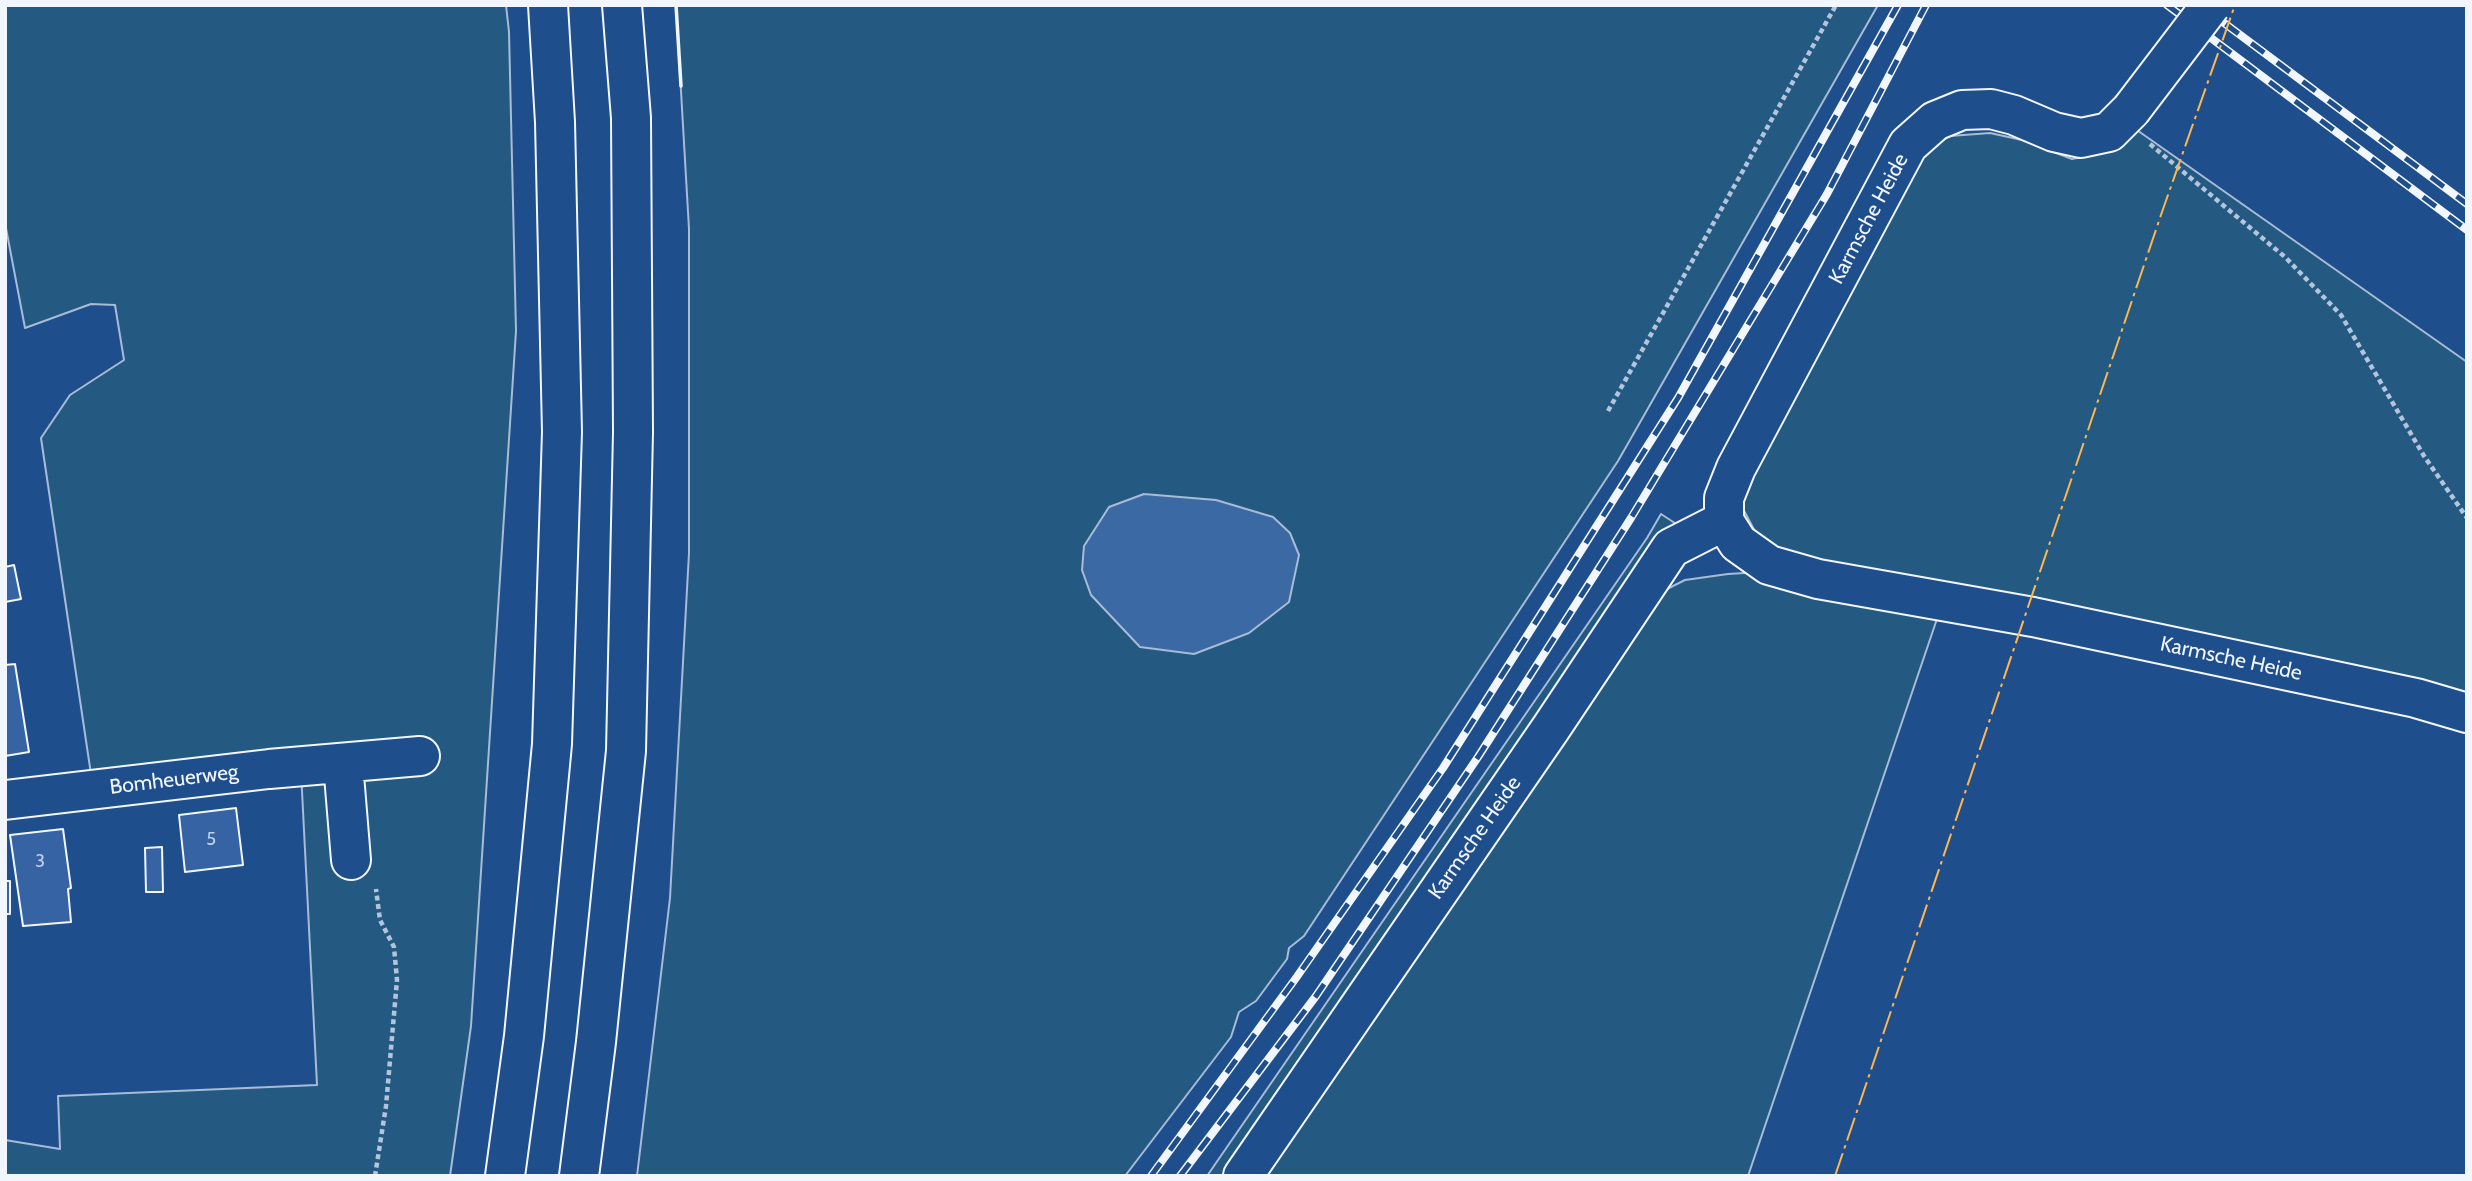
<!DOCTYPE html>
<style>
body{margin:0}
#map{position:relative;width:2472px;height:1181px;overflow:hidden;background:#1f4e8c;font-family:Cabin,sans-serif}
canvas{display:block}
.frame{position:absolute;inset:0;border:7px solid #f2f6ff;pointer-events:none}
</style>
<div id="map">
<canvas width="2472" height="1181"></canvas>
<div class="frame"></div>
</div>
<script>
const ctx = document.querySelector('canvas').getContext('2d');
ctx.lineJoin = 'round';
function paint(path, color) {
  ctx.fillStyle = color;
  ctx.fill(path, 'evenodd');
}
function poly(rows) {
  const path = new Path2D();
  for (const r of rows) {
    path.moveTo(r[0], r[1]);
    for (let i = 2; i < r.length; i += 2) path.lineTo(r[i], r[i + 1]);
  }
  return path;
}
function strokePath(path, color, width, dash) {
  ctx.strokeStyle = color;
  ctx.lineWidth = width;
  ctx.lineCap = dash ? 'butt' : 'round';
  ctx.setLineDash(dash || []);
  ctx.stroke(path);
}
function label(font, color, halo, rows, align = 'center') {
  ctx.font = font + ' Cabin,sans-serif';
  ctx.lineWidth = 5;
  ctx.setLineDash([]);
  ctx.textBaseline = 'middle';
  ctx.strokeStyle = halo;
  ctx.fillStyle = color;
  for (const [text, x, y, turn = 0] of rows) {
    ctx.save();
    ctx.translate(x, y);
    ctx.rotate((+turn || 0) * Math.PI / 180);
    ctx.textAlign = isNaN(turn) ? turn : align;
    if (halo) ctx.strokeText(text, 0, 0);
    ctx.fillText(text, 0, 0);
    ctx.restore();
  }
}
const green = poly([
 [5,5,506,5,509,32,516,331,471,1026,450,1176,5,1176,5,1140,60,1149,58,1096,317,1085,300,752,92,781,41,438,70,395,124,360,115,305,91,304,25,328,5,223,5,5],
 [676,5,1878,5,1618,461,1304,936,1289,948,1287,959,1256,1001,1239,1012,1231,1037,1125,1176,637,1176,670,898,689,553,689,229,676,5],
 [2134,128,2467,362,2467,698,1790,556,1759,539,1741,505,1750,462,1918,156,1950,136,1990,133,2022,140,2072,159,2093,155,2134,128],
 [1661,514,1684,529,1232,1176,1207,1176,1647,538,1661,514],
 [1760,572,1940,610,1748,1176,1254,1176,1651,597,1685,580,1728,574,1760,572]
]);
paint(green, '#245a82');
strokePath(green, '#a8bbd7', 2);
const water = poly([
 [1144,494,1216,500,1273,517,1290,533,1299,555,1289,602,1249,633,1194,654,1140,647,1091,595,1082,570,1084,546,1109,507,1144,494]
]);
paint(water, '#3b69a3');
strokePath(water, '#a8bbd7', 2);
const building = poly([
 [14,565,21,599,5,602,5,567,14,565],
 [15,664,29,752,5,756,5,665,15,664],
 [236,808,243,865,185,872,179,815,236,808],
 [63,829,71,888,68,889,71,922,23,926,10,835,63,829],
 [162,847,163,892,146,892,145,848,162,847],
 [5,881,10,881,10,914,5,914,5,881]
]);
paint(building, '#3563a3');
strokePath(building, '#f2f6ff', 2);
const minor = poly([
 [2131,110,2109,132,2081,138,2054,132,2014,115,1991,109,1962,110,1935,121,1908,145,1736,468,1724,498,1724,521,1738,543,1769,565,1818,579,2033,617,2416,698,2467,713],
 [343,763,351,860],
 [5,800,269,769,420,756],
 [1243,1176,1551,728,1671,548,1724,521]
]);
const highway = poly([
 [505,1176,524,1036,552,744,562,432,555,122,548,5],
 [579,1176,596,1042,626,751,633,432,631,118,622,5]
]);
strokePath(minor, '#f2f6ff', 42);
strokePath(highway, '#f2f6ff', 42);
strokePath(poly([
 [2150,144,2285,257,2341,315,2424,456,2467,518],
 [1608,411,1836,5],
 [375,1176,386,1106,397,980,394,947,380,920,376,889]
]), '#b3c4dc', 4.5, [5, 3.5]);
strokePath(minor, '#1f4e8c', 38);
strokePath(highway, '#1f4e8c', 38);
const rail = poly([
 [2167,5,2467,230],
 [2200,5,2467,204],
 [1151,1176,1296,978,1443,768,1678,398,1898,5],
 [1180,1176,1316,996,1478,757,1631,518,1827,194,1926,5]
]);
strokePath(rail, '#f2f6ff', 8);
strokePath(rail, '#1f4e8c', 5, [16]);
const minorBridge = poly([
 [2131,110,2211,5]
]);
strokePath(minorBridge, '#f2f6ff', 42, []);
strokePath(minorBridge, '#1f4e8c', 38);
strokePath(poly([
 [676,5,681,86]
]), '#f2f6ff', 3.5);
strokePath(poly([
 [1835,1176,2162,212,2235,5]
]), '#ffb74d', 2, [24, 5, 3.5, 5]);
label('18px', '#c3d1e8', null, [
 ["5",211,840],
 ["3",40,862]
]);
label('21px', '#f2f6ff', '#1f4e8c', [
 ["Karmsche Heide",1869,219,-62],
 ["Karmsche Heide",2231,659,12],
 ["Bomheuerweg",174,780,-7],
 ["Karmsche Heide",1475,838,-55]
]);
</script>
